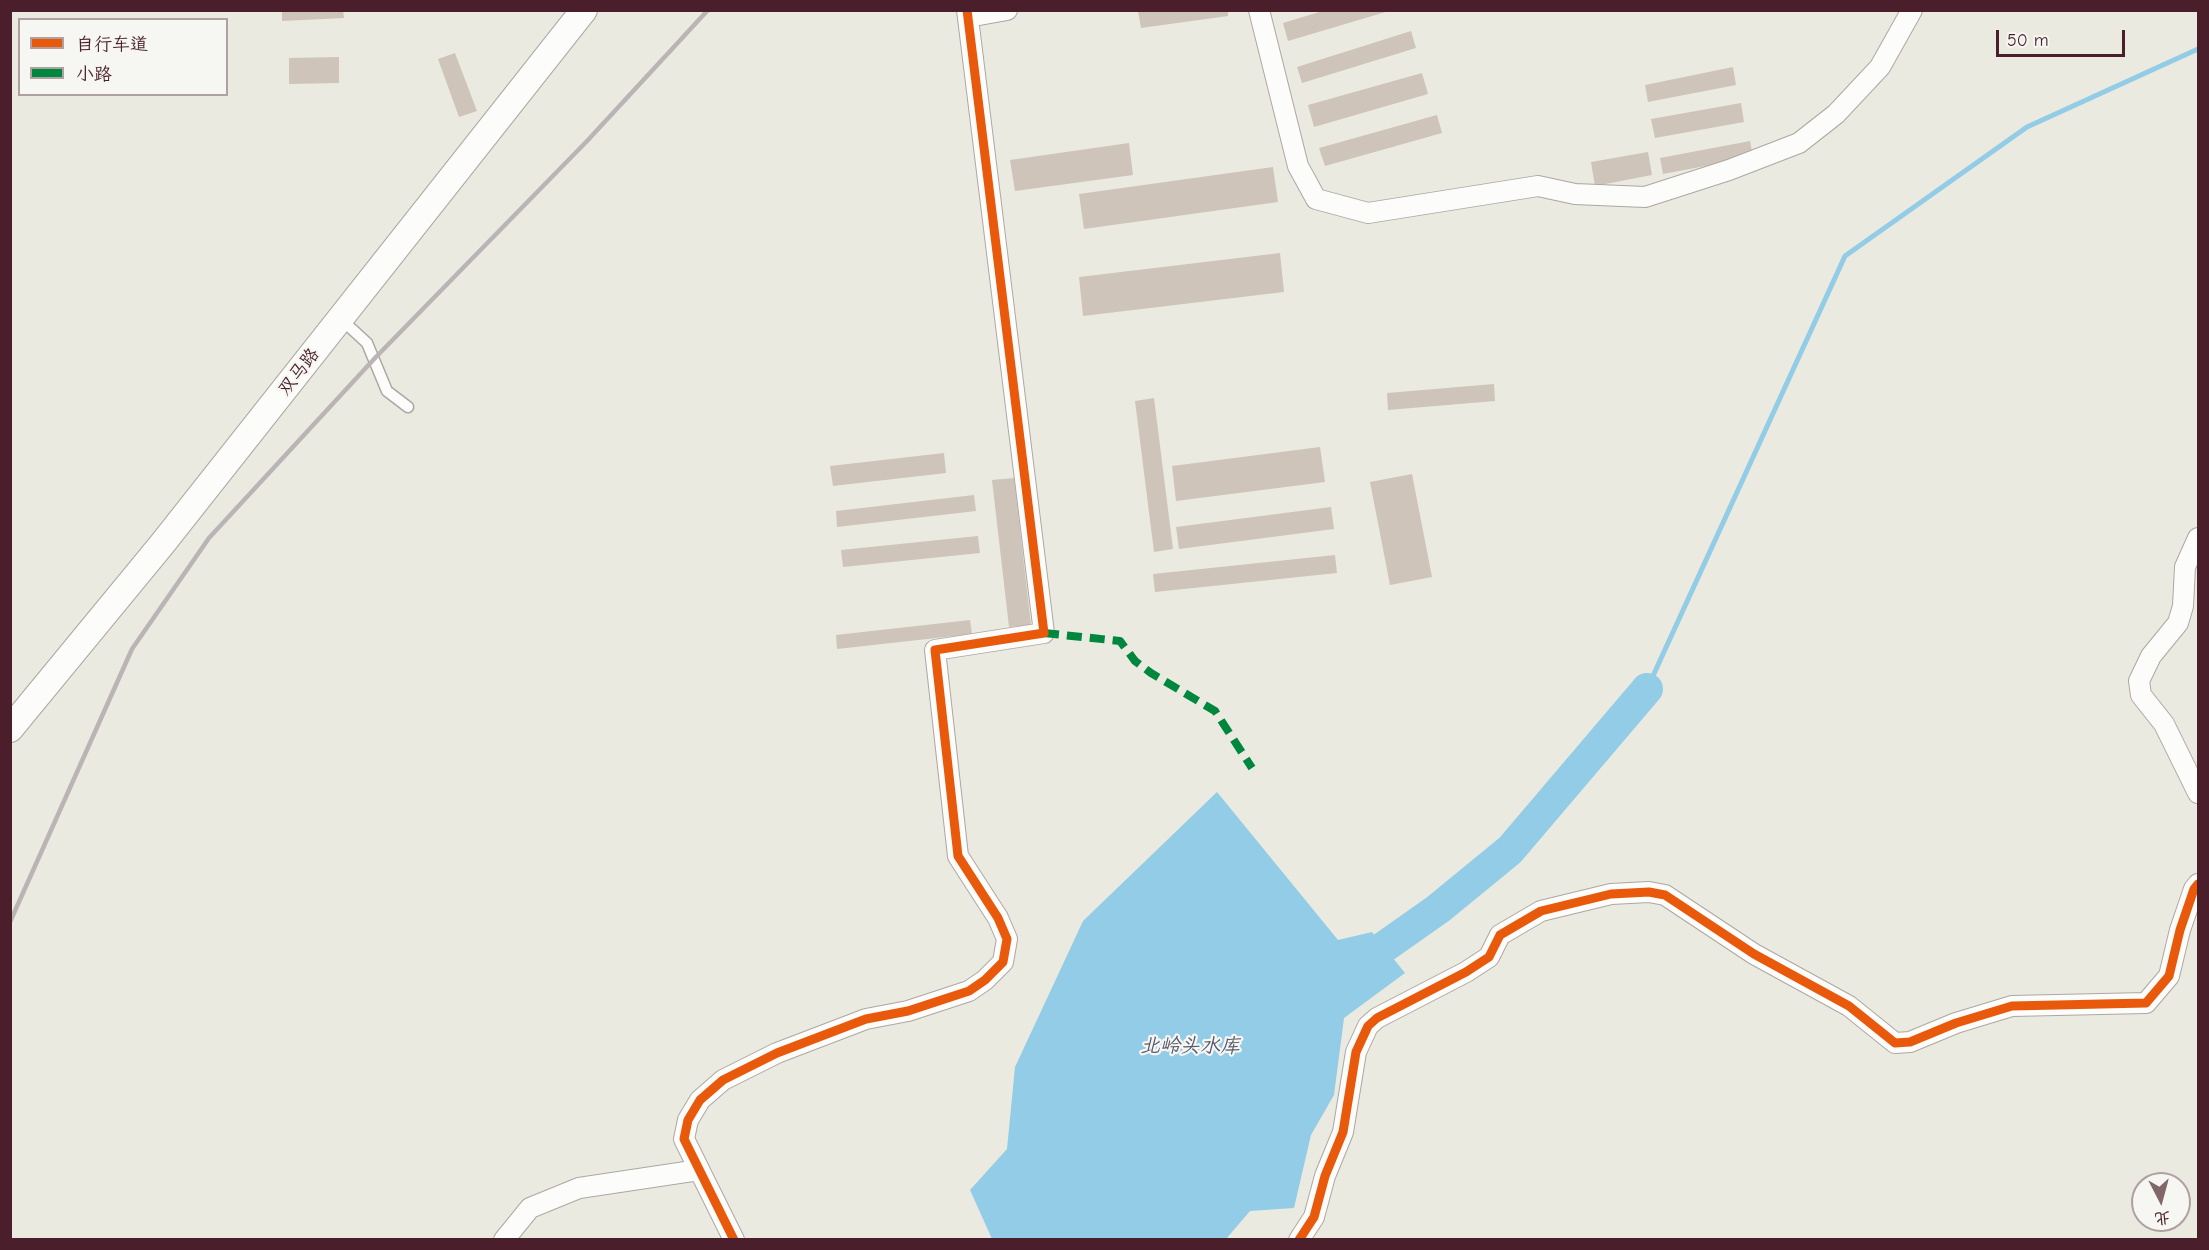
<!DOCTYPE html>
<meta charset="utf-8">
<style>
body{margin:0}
#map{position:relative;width:2209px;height:1250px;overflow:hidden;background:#ebeae0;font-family:"Comic Neue","LXGW WenKai TC",sans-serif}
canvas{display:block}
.frame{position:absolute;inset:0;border:12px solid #4a1f2b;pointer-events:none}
.legend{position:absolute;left:18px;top:18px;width:210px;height:78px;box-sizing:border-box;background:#f6f6f2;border:2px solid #b1a0a2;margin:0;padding:8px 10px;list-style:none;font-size:18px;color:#4a1f2b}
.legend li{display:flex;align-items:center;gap:12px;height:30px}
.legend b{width:30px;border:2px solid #b1a0a2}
.north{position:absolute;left:2131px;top:1172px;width:60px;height:60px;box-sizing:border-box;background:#f6f6f2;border:2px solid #b1a0a2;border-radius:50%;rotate:174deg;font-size:16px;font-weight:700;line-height:24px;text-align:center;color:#4a1f2b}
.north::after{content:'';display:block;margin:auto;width:21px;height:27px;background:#82666a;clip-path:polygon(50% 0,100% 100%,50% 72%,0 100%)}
.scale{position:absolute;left:1996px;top:30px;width:129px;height:27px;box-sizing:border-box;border:3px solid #4a1f2b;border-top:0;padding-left:8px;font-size:18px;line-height:21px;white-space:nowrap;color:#4a1f2b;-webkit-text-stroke:4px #f6f6f2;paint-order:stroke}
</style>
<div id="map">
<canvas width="2209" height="1250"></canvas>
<div class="frame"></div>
<ul class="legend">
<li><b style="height:8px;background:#e8590c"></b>自行车道</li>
<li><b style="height:8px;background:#00873e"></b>小路</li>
</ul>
<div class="north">北</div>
<div class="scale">50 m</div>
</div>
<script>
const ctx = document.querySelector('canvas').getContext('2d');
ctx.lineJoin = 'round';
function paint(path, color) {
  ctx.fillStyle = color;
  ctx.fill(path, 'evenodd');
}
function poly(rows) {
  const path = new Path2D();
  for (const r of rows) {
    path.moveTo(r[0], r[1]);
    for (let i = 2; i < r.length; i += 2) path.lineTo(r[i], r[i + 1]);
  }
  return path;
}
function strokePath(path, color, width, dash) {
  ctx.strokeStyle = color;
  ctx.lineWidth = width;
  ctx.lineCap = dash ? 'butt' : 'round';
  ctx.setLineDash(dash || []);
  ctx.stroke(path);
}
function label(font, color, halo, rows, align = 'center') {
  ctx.font = font + ' "Comic Neue","LXGW WenKai TC",sans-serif';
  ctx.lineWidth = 4.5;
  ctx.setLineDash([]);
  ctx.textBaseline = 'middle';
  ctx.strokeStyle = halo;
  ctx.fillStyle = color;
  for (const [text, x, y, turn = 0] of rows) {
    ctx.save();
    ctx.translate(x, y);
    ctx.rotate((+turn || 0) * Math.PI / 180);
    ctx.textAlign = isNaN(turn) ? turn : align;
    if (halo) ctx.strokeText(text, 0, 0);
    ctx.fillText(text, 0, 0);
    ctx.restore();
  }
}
paint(poly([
 [1217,792,1338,940,1372,932,1405,973,1344,1018,1334,1095,1311,1135,1294,1208,1250,1211,1226,1239,992,1239,970,1190,1007,1149,1015,1067,1083,921]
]), '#92cce6');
strokePath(poly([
 [1647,689,1845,256,2027,127,2198,49]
]), '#92cce6', 5);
strokePath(poly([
 [1384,947,1438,909,1510,850,1647,689]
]), '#92cce6', 32);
paint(poly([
 [282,10,343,10,344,18,282,21],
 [1228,10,1228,16,1141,28,1138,11],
 [1326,10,1389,10,1389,11,1288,41,1283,23],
 [1411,31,1416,48,1302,83,1297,67],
 [455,53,477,111,459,117,438,59],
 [339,57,339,83,289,84,289,58],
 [1733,67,1736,85,1648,102,1645,85],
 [1422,73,1428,94,1314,127,1308,105],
 [1741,103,1744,122,1655,138,1651,119],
 [1437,115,1442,133,1325,166,1319,148],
 [1750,141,1753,157,1663,174,1660,158],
 [1129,143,1133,175,1015,191,1010,160],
 [1648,152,1652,175,1595,186,1591,162],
 [1273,167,1278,202,1084,229,1079,194],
 [1280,253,1284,292,1083,316,1079,277],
 [1494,384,1495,401,1388,410,1387,393],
 [1154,398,1173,549,1154,552,1135,401],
 [1320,447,1325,482,1176,501,1172,466],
 [944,453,946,473,833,486,830,466],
 [1412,474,1432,577,1390,585,1370,482],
 [1014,478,1031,625,1009,627,992,480],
 [974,495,976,511,837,527,836,511],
 [1331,507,1334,529,1179,549,1176,527],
 [978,536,980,553,843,567,841,550],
 [1335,555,1337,573,1155,592,1153,574],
 [970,620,972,634,837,649,836,635]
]), '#cec4ba');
const service = poly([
 [341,319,367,343,387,391,408,407]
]);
const minor = poly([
 [1259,10,1298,166,1316,199,1368,213,1538,186,1575,194,1645,197,1729,170,1799,143,1836,114,1880,67,1912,10],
 [968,17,1007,10],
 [2198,538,2185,567,2183,606,2178,623,2151,656,2139,681,2141,695,2164,724,2198,793],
 [504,1240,530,1208,579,1188,699,1170],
 [734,1240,684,1139,688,1120,700,1100,723,1080,777,1053,866,1019,908,1011,969,991,985,980,1003,962,1007,939,998,918,958,856,935,650,1044,633,967,10],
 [1299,1240,1314,1217,1325,1176,1343,1132,1356,1052,1368,1026,1377,1018,1466,972,1489,957,1500,935,1541,911,1611,894,1649,892,1665,895,1754,954,1849,1006,1895,1043,1910,1042,1956,1023,2012,1006,2146,1003,2169,976,2180,930,2194,889,2198,884]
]);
const tertiary = poly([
 [10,729,163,543,584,10]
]);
strokePath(service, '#ada7a3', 13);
strokePath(minor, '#ada7a3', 22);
strokePath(tertiary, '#ada7a3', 28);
strokePath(service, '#fcfcfa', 10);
strokePath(minor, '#fcfcfa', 20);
strokePath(tertiary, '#fcfcfa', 26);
strokePath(poly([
 [10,922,132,649,209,538,375,358,588,140,708,10]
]), '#bab4b5', 4.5);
strokePath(poly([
 [1044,633,1120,641,1135,661,1151,673,1215,711,1252,768]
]), '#00873e', 8, [15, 8]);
strokePath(poly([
 [734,1240,684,1139,688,1120,700,1100,723,1080,777,1053,866,1019,908,1011,969,991,985,980,1003,962,1007,939,998,918,958,856,935,650,1044,633,967,10],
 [1299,1240,1314,1217,1325,1176,1343,1132,1356,1052,1368,1026,1377,1018,1466,972,1489,957,1500,935,1541,911,1611,894,1649,892,1665,895,1754,954,1849,1006,1895,1043,1910,1042,1956,1023,2012,1006,2146,1003,2169,976,2180,930,2194,889,2198,884]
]), '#e8590c', 9);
label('18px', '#4a1f2b', '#f6f6f2', [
 ["双马路",299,372,-52]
]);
label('italic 20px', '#56576d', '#f6f6f2', [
 ["北岭头水库",1190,1046]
]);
</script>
